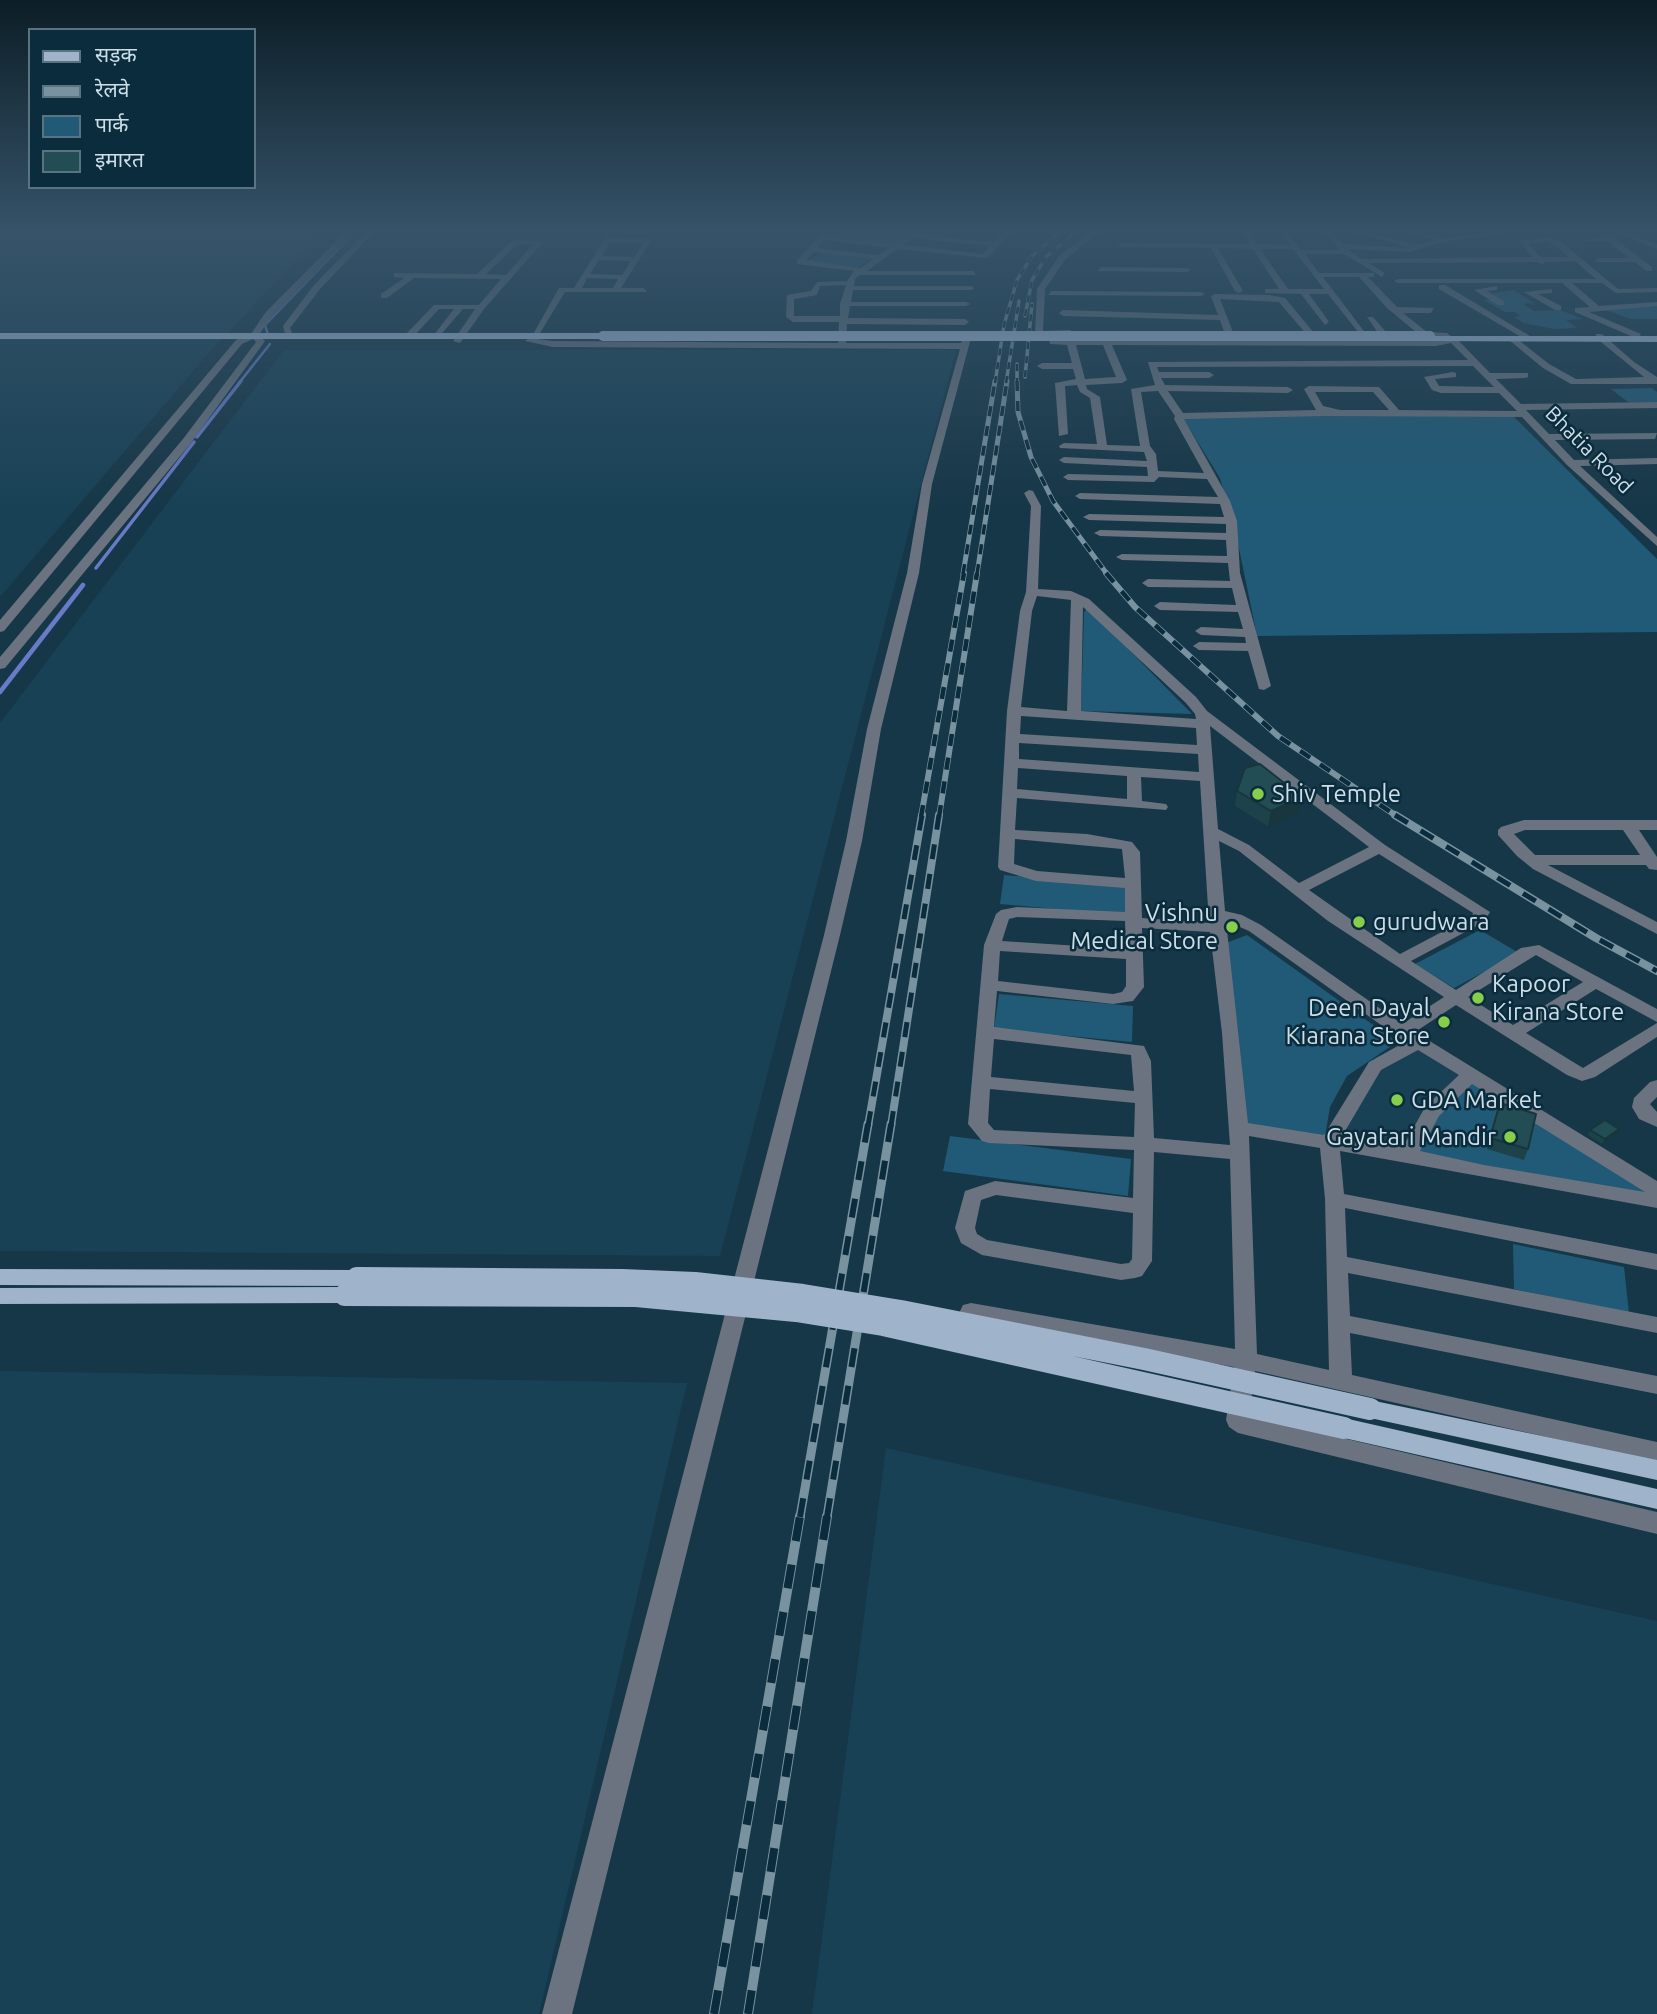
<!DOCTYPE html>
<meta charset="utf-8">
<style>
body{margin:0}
#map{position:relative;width:1657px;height:2014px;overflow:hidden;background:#163747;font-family:Ubuntu,"Noto Sans Devanagari",sans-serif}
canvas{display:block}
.legend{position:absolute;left:28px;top:28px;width:228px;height:161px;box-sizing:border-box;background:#0b2c3c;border:2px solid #597381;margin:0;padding:9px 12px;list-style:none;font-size:21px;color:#cddee9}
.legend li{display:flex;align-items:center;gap:14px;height:35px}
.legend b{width:35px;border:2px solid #597381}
</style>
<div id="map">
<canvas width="1657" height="2014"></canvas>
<ul class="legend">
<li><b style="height:9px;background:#9fb3cb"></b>सड़क</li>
<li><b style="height:9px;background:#79929f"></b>रेलवे</li>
<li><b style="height:19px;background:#205a76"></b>पार्क</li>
<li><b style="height:19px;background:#234d55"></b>इमारत</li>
</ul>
</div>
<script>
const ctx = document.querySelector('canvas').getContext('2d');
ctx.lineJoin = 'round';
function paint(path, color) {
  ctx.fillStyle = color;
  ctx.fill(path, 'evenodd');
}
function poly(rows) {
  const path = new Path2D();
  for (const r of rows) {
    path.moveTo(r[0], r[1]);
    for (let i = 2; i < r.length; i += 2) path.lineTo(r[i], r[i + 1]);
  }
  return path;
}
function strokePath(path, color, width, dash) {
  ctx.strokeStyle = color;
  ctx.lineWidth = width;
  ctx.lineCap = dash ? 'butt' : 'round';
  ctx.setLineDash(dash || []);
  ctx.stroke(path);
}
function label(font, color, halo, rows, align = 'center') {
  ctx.font = font + ' Ubuntu,sans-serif';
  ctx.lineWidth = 5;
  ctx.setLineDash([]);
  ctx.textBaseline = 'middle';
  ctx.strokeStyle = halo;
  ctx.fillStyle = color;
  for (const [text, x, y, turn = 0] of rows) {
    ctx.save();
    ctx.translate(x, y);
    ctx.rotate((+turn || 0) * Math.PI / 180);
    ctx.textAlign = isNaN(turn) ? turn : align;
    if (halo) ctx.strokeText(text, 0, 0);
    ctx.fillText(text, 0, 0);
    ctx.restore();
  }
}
paint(poly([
 [0,232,323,232,212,349,0,597],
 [284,350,956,350,720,1256,0,1251,0,723],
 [1420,1043,1470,1075,1408,1155,1329,1143,1364,1080],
 [0,1371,687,1383,539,2014,0,2014],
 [886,1448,1657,1621,1657,2014,812,2014]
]), '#184155');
paint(poly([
 [839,232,857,232,904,237,892,244,830,237],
 [821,252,873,258,859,267,807,262],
 [1485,290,1493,293,1514,290,1534,303,1523,304,1534,311,1560,310,1583,319,1566,320,1577,328,1554,329,1524,323,1514,317,1521,316,1515,312,1505,312,1484,300,1494,299],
 [1657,305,1657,319,1630,319,1604,309],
 [1652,388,1657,392,1657,402,1628,402,1611,389],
 [1264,415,1512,415,1657,559,1657,632,1257,636,1237,539,1220,478,1183,418],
 [1088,608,1192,714,1081,711,1084,612],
 [1004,875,1126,885,1125,915,1000,904],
 [1480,930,1519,953,1454,988,1415,964],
 [1247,935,1397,1042,1347,1076,1330,1107,1325,1136,1244,1125,1226,943],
 [999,994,1133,1006,1132,1042,994,1029],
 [1470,1075,1657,1190,1657,1201,1408,1155],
 [950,1136,1131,1159,1128,1196,943,1171],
 [1513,1244,1624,1267,1629,1313,1514,1289]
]), '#205a76');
strokePath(poly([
 [268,335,265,325,355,232],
 [239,383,270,344]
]), '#687ac8', 2.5);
strokePath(poly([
 [197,437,241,381],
 [96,568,194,442]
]), '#687ac8', 3.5);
strokePath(poly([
 [0,692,83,585]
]), '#687ac8', 4.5);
paint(poly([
 [345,232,353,232,271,317,259,335,265,341,191,443,5,668,0,669,0,657,183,439,256,342,253,339,242,344,4,631,0,632,0,620,236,340,251,334,265,313,345,232],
 [366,232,374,232,320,289,290,328,293,336,286,338,283,326,314,285,366,232],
 [824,232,831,232,828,236,894,244,904,237,871,232,919,232,918,234,994,242,1005,232,1013,232,987,258,897,249,867,271,973,271,976,275,860,275,855,279,854,286,971,286,975,288,971,290,853,290,851,302,966,302,970,304,966,306,850,306,848,318,965,319,969,322,965,325,847,324,846,343,961,343,964,336,971,338,932,484,919,573,881,729,862,841,840,935,572,2014,542,2014,824,935,846,841,867,729,907,573,922,484,960,349,553,347,525,341,529,338,553,341,838,343,839,322,793,322,786,317,787,295,811,291,817,282,847,281,854,271,797,264,797,260,824,232],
 [912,238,989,246,983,254,903,245,912,238],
 [824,240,889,248,878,255,818,248,824,240],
 [814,252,873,259,861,268,806,260,814,252],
 [846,285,840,304,840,316,794,316,794,299,817,295,820,286,846,285],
 [1090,232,1099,232,1065,260,1045,289,1043,331,1070,330,1074,333,1057,336,1057,339,1227,340,1220,320,1063,316,1059,313,1063,310,1218,315,1211,296,1215,294,1269,295,1285,298,1314,333,1307,335,1279,302,1220,299,1236,340,1446,339,1410,336,1410,332,1416,332,1387,308,1359,277,1323,277,1366,334,1362,337,1328,294,1309,294,1329,322,1325,325,1301,294,1265,293,1265,289,1279,289,1253,249,1218,248,1243,291,1239,293,1235,291,1211,248,1121,247,1117,245,1121,243,1250,244,1242,232,1248,232,1257,244,1290,245,1280,232,1287,232,1301,250,1340,250,1324,232,1331,232,1343,244,1409,248,1356,232,1367,232,1419,245,1435,240,1407,232,1443,238,1509,232,1444,242,1409,252,1347,249,1362,259,1532,257,1519,241,1548,237,1559,240,1618,289,1657,288,1657,292,1616,293,1602,283,1572,283,1599,306,1657,302,1657,306,1589,312,1641,334,1638,339,1575,312,1575,308,1590,307,1562,283,1398,283,1394,281,1398,279,1596,279,1575,261,1546,262,1542,264,1537,262,1369,263,1385,273,1382,277,1344,254,1305,254,1319,273,1374,273,1374,277,1368,277,1397,307,1434,308,1431,313,1403,313,1427,332,1447,333,1451,336,1449,338,1456,338,1490,373,1528,373,1528,377,1525,378,1496,379,1521,404,1657,402,1657,408,1526,410,1549,434,1657,433,1655,439,1555,440,1574,460,1657,458,1657,464,1580,466,1657,537,1657,546,1567,465,1522,417,1322,416,1184,419,1230,501,1237,521,1240,573,1271,686,1264,690,1259,689,1248,651,1199,650,1193,646,1199,642,1246,643,1245,637,1201,635,1195,631,1201,627,1243,629,1238,612,1160,610,1154,606,1160,602,1236,605,1232,588,1148,587,1142,583,1148,579,1230,581,1228,563,1122,560,1116,557,1122,554,1227,556,1226,540,1100,536,1094,533,1100,530,1226,533,1226,524,1089,520,1083,517,1089,514,1224,517,1220,504,1080,499,1075,496,1080,493,1218,497,1207,479,1159,477,1154,482,1068,480,1063,477,1068,474,1148,476,1147,467,1064,463,1059,460,1064,457,1147,461,1144,452,1060,448,1059,446,1064,443,1097,444,1090,398,1080,392,1077,385,1065,386,1068,434,1059,436,1055,383,1076,379,1073,369,1042,369,1037,366,1042,363,1072,363,1067,345,1050,344,1049,337,1035,334,1037,289,1059,256,1090,232],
 [1547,241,1553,244,1569,257,1541,257,1528,244,1547,241],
 [1260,249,1293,249,1324,289,1288,289,1260,249],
 [1451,343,1468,360,1148,362,1155,385,1131,389,1140,446,1107,445,1100,397,1087,389,1086,385,1122,383,1127,380,1112,345,1436,346,1451,343],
 [1076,345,1103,345,1116,377,1085,379,1076,345],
 [1473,366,1494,387,1439,386,1435,379,1456,377,1456,373,1453,372,1424,377,1432,390,1441,393,1499,393,1517,411,1399,410,1379,387,1309,386,1304,389,1316,410,1183,413,1168,391,1288,393,1293,390,1288,387,1165,385,1161,378,1209,378,1214,375,1209,372,1159,372,1157,367,1473,366],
 [1158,391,1175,416,1174,419,1204,473,1158,471,1156,454,1150,446,1141,392,1158,391],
 [1315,392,1373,392,1389,410,1340,410,1323,406,1315,392],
 [1599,232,1614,238,1652,267,1652,271,1646,271,1635,262,1595,262,1598,258,1629,258,1608,242,1571,240,1602,238,1599,232],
 [1616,232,1625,232,1657,244,1657,249,1616,232],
 [605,238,652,239,621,288,644,288,647,292,565,292,537,338,531,338,559,288,574,288,605,238],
 [610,242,644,243,634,257,602,256,610,242],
 [599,260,631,261,622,275,590,274,599,260],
 [587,278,618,279,613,288,582,288,587,278],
 [513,240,543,242,484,309,460,343,453,341,475,309,463,309,437,339,433,336,454,309,439,309,412,338,406,338,406,334,434,305,479,305,501,279,414,278,387,298,381,298,381,294,404,278,394,277,394,273,477,274,513,240],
 [518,244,533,244,506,275,486,274,518,244],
 [1101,267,1187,268,1191,270,1187,272,1098,271,1101,267],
 [1439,285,1445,285,1530,336,1523,338,1439,289,1439,285],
 [1497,286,1497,290,1486,291,1504,301,1504,305,1498,305,1474,290,1497,286],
 [1552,289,1552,293,1538,294,1561,306,1561,310,1555,310,1524,292,1552,289],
 [1051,291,1201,292,1205,294,1201,296,1048,295,1051,291],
 [1367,317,1373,317,1386,332,1386,336,1380,336,1367,317],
 [1596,334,1602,334,1634,362,1657,377,1657,384,1571,384,1543,368,1509,340,1516,338,1549,364,1576,379,1644,377,1596,338,1596,334],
 [1029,490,1033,491,1041,506,1038,589,1071,591,1089,599,1196,697,1207,711,1385,845,1490,912,1484,922,1411,961,1456,990,1521,948,1539,945,1657,1009,1657,1022,1596,989,1526,1033,1583,1068,1657,1023,1657,1037,1595,1077,1582,1081,1567,1075,1456,1005,1415,1032,1657,1181,1657,1208,1340,1151,1344,1194,1657,1254,1657,1270,1345,1208,1347,1257,1657,1317,1657,1333,1348,1273,1350,1316,1657,1376,1657,1394,1350,1333,1352,1375,1657,1442,1657,1462,1255,1371,1249,1416,1657,1512,1657,1534,1238,1433,1229,1427,1226,1420,1234,1367,963,1317,960,1311,963,1305,971,1303,1235,1349,1230,1159,1154,1152,1152,1261,1142,1276,1135,1278,1121,1280,982,1255,961,1243,955,1228,965,1191,995,1181,1133,1198,1134,1150,989,1143,982,1141,968,1124,984,945,996,914,1001,910,1017,907,1125,912,1125,888,1036,881,1000,870,998,867,1007,711,1020,611,1026,592,1031,506,1024,493,1029,490],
 [1037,596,1071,600,1067,711,1021,707,1032,611,1037,596],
 [1083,607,1186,703,1195,714,1196,719,1081,711,1083,607],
 [1021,716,1196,728,1197,745,1020,734,1021,716],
 [1210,726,1369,847,1299,883,1249,845,1218,829,1210,726],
 [1019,743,1198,754,1199,772,1019,759,1019,743],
 [1018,768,1127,776,1127,799,1017,789,1018,768],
 [1141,777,1200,781,1209,923,1142,918,1140,852,1132,842,1087,834,1015,830,1017,798,1166,810,1168,807,1166,804,1142,801,1141,777],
 [1015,839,1122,849,1125,878,1037,871,1014,864,1015,839],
 [1219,841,1239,851,1328,921,1444,997,1402,1024,1261,925,1242,915,1225,911,1219,841],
 [1379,854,1473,913,1472,916,1400,954,1309,890,1379,854],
 [1017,917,1125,921,1126,949,1002,941,1009,919,1017,917],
 [1226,921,1249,931,1405,1042,1369,1062,1324,1135,1248,1123,1226,921],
 [1142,928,1210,932,1222,1033,1230,1145,1154,1138,1151,1061,1144,1046,994,1027,997,991,1113,1004,1133,1001,1144,987,1142,928],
 [1000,951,1126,959,1126,986,1122,992,1113,994,998,981,1000,951],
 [1536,955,1583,982,1513,1025,1468,997,1536,955],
 [994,1039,1131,1055,1134,1091,991,1077,994,1039],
 [1418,1050,1459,1075,1425,1107,1403,1147,1341,1138,1381,1070,1418,1050],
 [1472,1084,1645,1192,1484,1165,1420,1151,1439,1116,1472,1084],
 [990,1089,1135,1103,1134,1137,994,1130,988,1123,990,1089],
 [1249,1136,1320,1148,1325,1199,1329,1370,1257,1354,1249,1136],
 [996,1195,1133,1213,1132,1259,1129,1263,1121,1264,987,1240,977,1234,975,1228,981,1200,996,1195],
 [1524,820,1657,820,1657,830,1639,830,1657,857,1657,870,1649,869,1646,865,1548,865,1657,922,1657,934,1533,869,1517,856,1498,835,1498,830,1501,827,1524,820],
 [1525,830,1623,830,1640,855,1535,855,1514,834,1525,830],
 [1657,1080,1657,1097,1650,1104,1657,1112,1657,1127,1639,1119,1632,1107,1634,1098,1650,1082,1657,1080]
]), '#6a737f');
paint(poly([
 [0,1269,357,1270,364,1272,368,1278,364,1284,357,1286,0,1285,0,1269],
 [345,1287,353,1289,356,1295,353,1301,345,1303,0,1304,0,1288,345,1287],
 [1370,1400,1657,1460,1657,1480,1370,1418,1362,1416,1359,1409,1362,1402,1370,1400],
 [1344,1418,1657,1489,1657,1509,1344,1438,1336,1435,1332,1428,1336,1421,1344,1418]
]), '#9fb3cb');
paint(poly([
 [0,333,603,333,608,336,603,339,0,339,0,333],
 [1427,336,1657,336,1657,342,1423,341,1422,339,1427,336]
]), '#b5cce9');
const railFar5 = poly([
 [1025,316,1032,280,1046,257,1076,232],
 [1017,364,1017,383],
 [1025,377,1032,304],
 [995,383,1004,325,1017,280,1032,256,1060,232],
 [1006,383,1019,301]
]);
const railFar4 = poly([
 [1017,381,1018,412,1031,457,1053,501,1107,574],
 [963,574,995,381],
 [977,574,1007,381]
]);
const railFar3 = poly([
 [1106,573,1135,607,1278,736,1398,817],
 [921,817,964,573],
 [939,817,977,573]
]);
const railFar2 = poly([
 [1395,815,1596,938,1657,971],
 [868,1126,922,815],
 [891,1126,939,815]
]);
const railFar1 = poly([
 [800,1517,868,1124],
 [827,1517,891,1124]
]);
const rail = poly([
 [714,2014,800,1516],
 [748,2014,827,1516]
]);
strokePath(railFar5, '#79929f', 3.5);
strokePath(railFar4, '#79929f', 5);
strokePath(railFar3, '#79929f', 6);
strokePath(railFar2, '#79929f', 8);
strokePath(railFar1, '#79929f', 9);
strokePath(rail, '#79929f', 10);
strokePath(railFar5, '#0b2c3c', 2.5, [7]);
strokePath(railFar4, '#0b2c3c', 3.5, [10]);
strokePath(railFar3, '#0b2c3c', 4.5, [12]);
strokePath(railFar2, '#0b2c3c', 5, [15]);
strokePath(railFar1, '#0b2c3c', 6, [19]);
strokePath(rail, '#0b2c3c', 8, [24]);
strokePath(poly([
 [357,1278,622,1280,695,1283,803,1295,901,1311,1144,1359,1370,1409],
 [345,1295,636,1296,796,1311,883,1325,1344,1428]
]), '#9fb3cb', 22);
strokePath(poly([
 [603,336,1430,336]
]), '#b5cce9', 10);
paint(poly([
 [1237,791,1299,812,1268,826,1235,806],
 [1500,1103,1528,1149,1524,1160,1487,1149],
 [1619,1129,1617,1134,1602,1144,1588,1135,1590,1130]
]), '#1e4249');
paint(poly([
 [1302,797,1299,812,1268,826,1271,811],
 [1619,1129,1617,1134,1602,1144,1605,1139]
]), '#18363c');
const building = poly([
 [1260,764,1302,797,1271,811,1237,791,1245,768,1260,764],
 [1500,1103,1536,1114,1528,1149,1490,1138,1500,1103],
 [1605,1120,1619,1129,1605,1139,1590,1130,1605,1120]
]);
paint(building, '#234d55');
strokePath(building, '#18363c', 2);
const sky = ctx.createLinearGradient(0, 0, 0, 514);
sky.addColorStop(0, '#0c1e27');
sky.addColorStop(0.45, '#365369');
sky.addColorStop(1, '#36536900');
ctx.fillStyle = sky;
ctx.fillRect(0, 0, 1657, 514);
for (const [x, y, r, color] of [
 [1258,794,7,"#87cf4b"],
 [1359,922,7,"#87cf4b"],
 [1232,927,7,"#87cf4b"],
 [1478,998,7,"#87cf4b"],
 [1444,1022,7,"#87cf4b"],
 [1397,1100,7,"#87cf4b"],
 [1510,1137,7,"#87cf4b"]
]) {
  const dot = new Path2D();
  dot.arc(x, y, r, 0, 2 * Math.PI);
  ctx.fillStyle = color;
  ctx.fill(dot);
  strokePath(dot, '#0b2c3c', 2.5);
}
label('21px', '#cddee9', '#0b2c3c', [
 ["Bhatia Road",1589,450,45]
]);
label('24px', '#cddee9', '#0b2c3c', [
 ["Shiv Temple",1272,794],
 ["Vishnu",1218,913,"right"],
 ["Medical Store",1218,941,"right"],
 ["gurudwara",1373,922],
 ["Kapoor",1492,984],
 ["Kirana Store",1492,1012],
 ["Deen Dayal",1430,1008,"right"],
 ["Kiarana Store",1430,1036,"right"],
 ["GDA Market",1411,1100],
 ["Gayatari Mandir",1496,1137,"right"]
], 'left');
</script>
